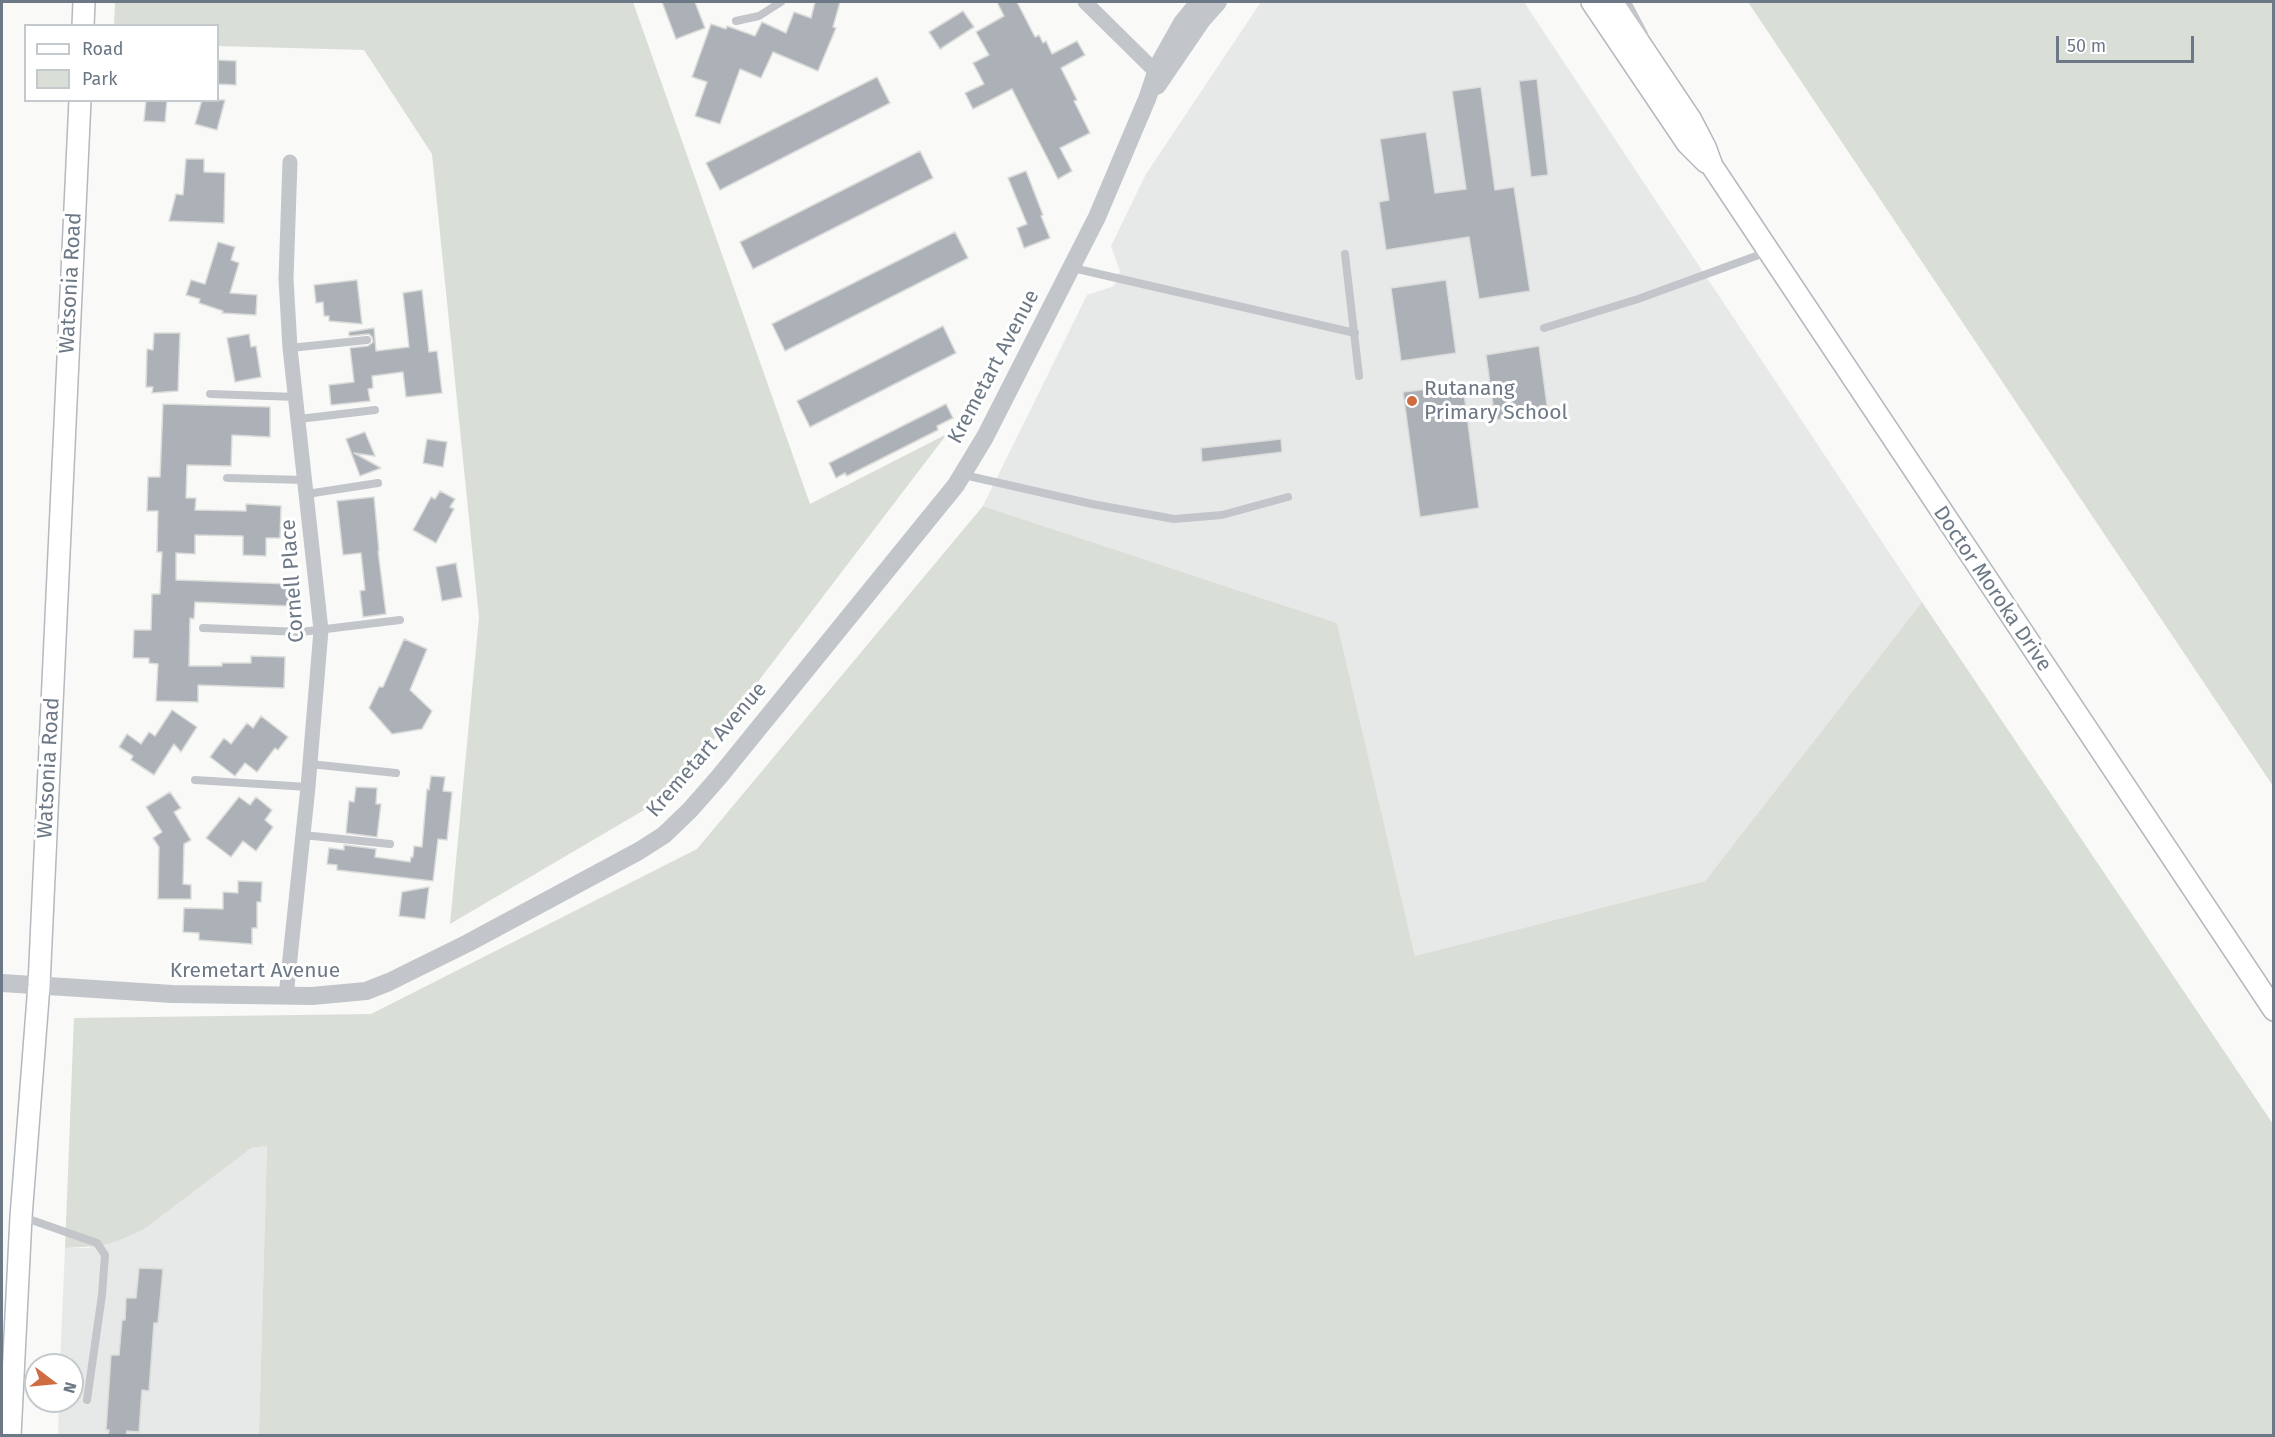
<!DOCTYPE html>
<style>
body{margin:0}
#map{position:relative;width:2275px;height:1437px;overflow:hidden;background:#f9f9f8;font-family:"Fira Sans",sans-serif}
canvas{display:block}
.frame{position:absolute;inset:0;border:3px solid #6c7885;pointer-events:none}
.legend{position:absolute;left:24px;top:24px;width:195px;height:78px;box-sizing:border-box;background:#fff;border:2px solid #c4c9ce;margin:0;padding:8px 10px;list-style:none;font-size:18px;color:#6c7885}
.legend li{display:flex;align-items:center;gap:12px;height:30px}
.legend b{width:30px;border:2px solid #c4c9ce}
.north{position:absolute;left:24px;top:1353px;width:60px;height:60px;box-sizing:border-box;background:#fff;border:2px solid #c4c9ce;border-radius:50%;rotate:106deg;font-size:16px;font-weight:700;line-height:24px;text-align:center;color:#6c7885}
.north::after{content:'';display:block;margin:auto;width:21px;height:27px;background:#d06c41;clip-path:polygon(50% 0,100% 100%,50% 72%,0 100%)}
.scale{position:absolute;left:2056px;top:36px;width:138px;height:27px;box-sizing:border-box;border:3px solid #6c7885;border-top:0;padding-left:8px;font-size:18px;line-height:21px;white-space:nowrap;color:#6c7885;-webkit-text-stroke:4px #fff;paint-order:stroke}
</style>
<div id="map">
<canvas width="2275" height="1437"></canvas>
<div class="frame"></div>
<ul class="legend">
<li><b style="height:8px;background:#fff"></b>Road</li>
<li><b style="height:16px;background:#d9ded7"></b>Park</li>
</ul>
<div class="north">N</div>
<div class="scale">50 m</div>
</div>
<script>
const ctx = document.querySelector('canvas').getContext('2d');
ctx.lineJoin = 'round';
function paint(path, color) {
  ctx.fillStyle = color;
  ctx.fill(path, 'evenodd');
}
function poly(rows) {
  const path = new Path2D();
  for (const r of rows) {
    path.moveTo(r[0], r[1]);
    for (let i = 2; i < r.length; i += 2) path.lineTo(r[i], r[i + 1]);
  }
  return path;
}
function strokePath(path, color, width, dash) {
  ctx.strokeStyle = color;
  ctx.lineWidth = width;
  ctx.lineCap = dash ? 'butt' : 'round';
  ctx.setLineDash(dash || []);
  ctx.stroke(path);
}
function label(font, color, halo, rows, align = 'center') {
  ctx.font = font + ' "Fira Sans",sans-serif';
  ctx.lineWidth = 6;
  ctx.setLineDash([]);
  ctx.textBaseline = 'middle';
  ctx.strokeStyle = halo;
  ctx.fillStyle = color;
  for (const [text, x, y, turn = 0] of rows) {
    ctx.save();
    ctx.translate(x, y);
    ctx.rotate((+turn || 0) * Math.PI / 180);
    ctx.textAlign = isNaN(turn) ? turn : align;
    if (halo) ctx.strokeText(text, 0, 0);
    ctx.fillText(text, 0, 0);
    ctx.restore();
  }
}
paint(poly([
 [1261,2,1524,2,1922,602,1705,881,1415,956,1337,623,983,506,1087,295,1114,286,1120,271,1111,246,1146,174],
 [267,1146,259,1435,58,1436,59,1401,72,1401,72,1365,60,1365,65,1248,89,1248,251,1148]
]), '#e7e8e8');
paint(poly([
 [115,2,633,2,810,504,947,434,673,793,450,924,479,617,432,154,364,50,218,46,218,26,114,25],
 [1748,2,2273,2,2273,786],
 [983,506,1337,623,1415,956,1705,881,1922,602,2273,1124,2273,1435,259,1435,267,1146,251,1148,144,1229,120,1240,100,1246,65,1248,74,1018,371,1014,697,849]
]), '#d9ded7');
const building = poly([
 [662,2,695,2,705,28,676,39,662,2],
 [815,2,840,2,833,27,836,28,818,71,773,52,761,78,740,69,720,124,695,116,707,82,692,77,711,24,726,29,727,26,755,36,762,22,786,33,794,12,811,18,815,2],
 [997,2,1017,2,1035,37,1039,35,1043,43,1046,41,1052,54,1077,41,1085,55,1061,68,1077,100,1074,101,1090,133,1060,148,1072,171,1058,179,1012,89,973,109,965,93,984,84,973,63,989,55,976,32,1004,16,997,2],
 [963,11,974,27,940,49,929,32,963,11],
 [218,60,236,61,236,85,218,84,218,60],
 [877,77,890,103,720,190,706,163,877,77],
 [1537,79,1548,175,1531,177,1519,81,1537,79],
 [1481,87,1495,190,1514,187,1530,291,1479,299,1469,237,1386,250,1379,202,1389,200,1380,139,1426,132,1435,193,1466,189,1452,91,1481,87],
 [146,100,167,100,165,122,144,121,146,100],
 [202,100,225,100,217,130,195,124,202,100],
 [920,151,933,178,753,269,740,242,920,151],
 [186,159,204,159,204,172,225,173,224,223,169,221,176,194,183,195,186,159],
 [1026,171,1043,215,1041,216,1050,238,1024,248,1017,228,1027,224,1008,178,1026,171],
 [955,232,968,258,785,351,772,324,955,232],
 [218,242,235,247,231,260,239,263,230,293,257,295,256,315,222,313,223,311,199,303,200,299,186,295,191,280,205,284,218,242],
 [357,280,362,324,329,321,329,316,324,316,323,302,316,303,314,285,357,280],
 [1446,280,1456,353,1401,361,1391,288,1446,280],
 [422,290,429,352,437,351,442,393,406,397,403,372,372,376,373,388,368,389,370,401,331,405,329,385,354,382,350,348,368,346,373,342,372,337,369,334,349,336,349,332,374,328,376,351,409,347,403,293,422,290],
 [943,326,956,353,810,427,797,401,943,326],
 [154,333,180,333,178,391,152,393,153,387,146,387,147,349,153,350,154,333],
 [249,334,251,347,256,346,261,377,235,382,227,338,249,334],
 [1539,346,1548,412,1495,420,1486,355,1539,346],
 [1463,385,1479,508,1420,517,1403,392,1463,385],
 [163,404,270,407,270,437,232,435,231,466,187,465,186,498,196,498,195,510,246,511,246,504,281,506,280,538,266,538,266,556,243,555,243,536,195,535,195,554,176,553,176,580,289,584,289,606,195,602,194,619,190,618,189,666,222,666,222,663,251,663,251,656,285,657,284,688,198,685,198,702,156,701,158,664,149,663,149,658,133,658,134,630,151,630,152,594,160,594,162,552,157,552,158,511,147,511,148,477,160,477,163,404],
 [946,404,953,418,937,426,938,430,847,476,845,473,836,478,829,463,946,404],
 [365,432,375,456,354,453,381,468,360,476,346,439,365,432],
 [427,439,447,442,443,467,423,463,427,439],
 [1281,439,1282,452,1202,462,1201,448,1281,439],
 [440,491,455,499,450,507,454,509,436,543,413,530,431,497,435,499,440,491],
 [374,497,379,551,378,551,386,614,363,617,360,591,365,590,361,553,343,555,337,501,374,497],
 [456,563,462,597,442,601,436,567,456,563],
 [404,639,427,649,410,690,432,711,422,729,392,734,369,708,379,687,383,687,404,639],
 [172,710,197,727,181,752,174,744,154,775,131,760,133,756,119,747,127,734,141,744,149,732,155,736,172,710],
 [261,716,288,737,278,750,275,748,257,772,245,763,235,776,210,757,224,738,231,744,247,723,253,728,261,716],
 [431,776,445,777,443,791,452,792,447,840,438,839,433,881,337,870,337,865,327,864,329,848,344,850,344,845,376,849,375,857,410,862,411,857,413,857,414,846,422,847,427,789,429,790,431,776],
 [356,787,377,788,376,804,381,804,377,837,346,833,349,801,354,802,356,787],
 [170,792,181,808,174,812,191,840,184,844,183,884,191,885,191,899,158,899,159,847,153,838,162,832,146,807,170,792],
 [239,797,250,805,256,797,272,810,265,820,273,827,256,851,243,841,231,857,206,838,239,797],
 [238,881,262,882,261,902,257,902,257,928,252,928,252,944,199,940,199,933,183,932,184,908,223,909,223,892,238,893,238,881],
 [429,887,425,919,399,916,402,892,429,887],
 [139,1268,163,1269,158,1323,154,1323,149,1391,142,1390,139,1432,127,1431,126,1436,108,1436,109,1430,106,1430,111,1355,119,1355,122,1320,125,1320,126,1298,136,1298,139,1268]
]);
paint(building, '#abb1b7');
strokePath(building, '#dbdbda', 1.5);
const secondary = poly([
 [1592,2,1687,143,1706,162],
 [1612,2,1691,120,1705,147,1712,166,2274,1010],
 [83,26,84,2],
 [10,1436,21,1217,39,985,80,100]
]);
strokePath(secondary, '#b4b9bd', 24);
strokePath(poly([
 [1627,2,1644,34],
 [736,21,759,16,781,2],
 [1345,254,1359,376],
 [1073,268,1355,333],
 [1544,328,1638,299,1767,252],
 [290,348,367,340],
 [210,394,297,397],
 [299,419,375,410],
 [964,475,1092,504,1174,519,1222,515,1288,497],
 [227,478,305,480],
 [307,494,378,483],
 [203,628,301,632,400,620],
 [310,764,396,773],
 [195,780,308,787],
 [303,835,390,844],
 [23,1217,97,1243,105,1255,102,1295,87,1400]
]), '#c2c5c9', 8);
strokePath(poly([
 [1085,2,1156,72,1164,77],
 [286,996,308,787,321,630,290,348,286,279,290,162]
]), '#c2c5c9', 15);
strokePath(poly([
 [1157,86,1202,20,1218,2],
 [2,983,172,994,312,996,366,991,389,982,468,943,639,851,664,835,690,810,719,777,956,485,985,437,1097,217,1147,99,1159,64,1182,23,1199,2]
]), '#c2c5c9', 18);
strokePath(secondary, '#fff', 21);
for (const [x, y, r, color] of [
 [1412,401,6,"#d06c41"]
]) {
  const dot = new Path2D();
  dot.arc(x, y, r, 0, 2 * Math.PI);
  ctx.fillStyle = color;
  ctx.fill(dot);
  strokePath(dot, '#fff', 2);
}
label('21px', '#6c7885', '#fff', [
 ["Watsonia Road",71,283,-87],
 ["Kremetart Avenue",994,367,-62],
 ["Cornell Place",293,581,-94],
 ["Doctor Moroka Drive",1992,589,56],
 ["Kremetart Avenue",707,750,-49],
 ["Watsonia Road",49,768,-87],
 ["Kremetart Avenue",255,971]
]);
label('21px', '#6c7885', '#fff', [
 ["Rutanang",1424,389],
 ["Primary School",1424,413]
], 'left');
</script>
